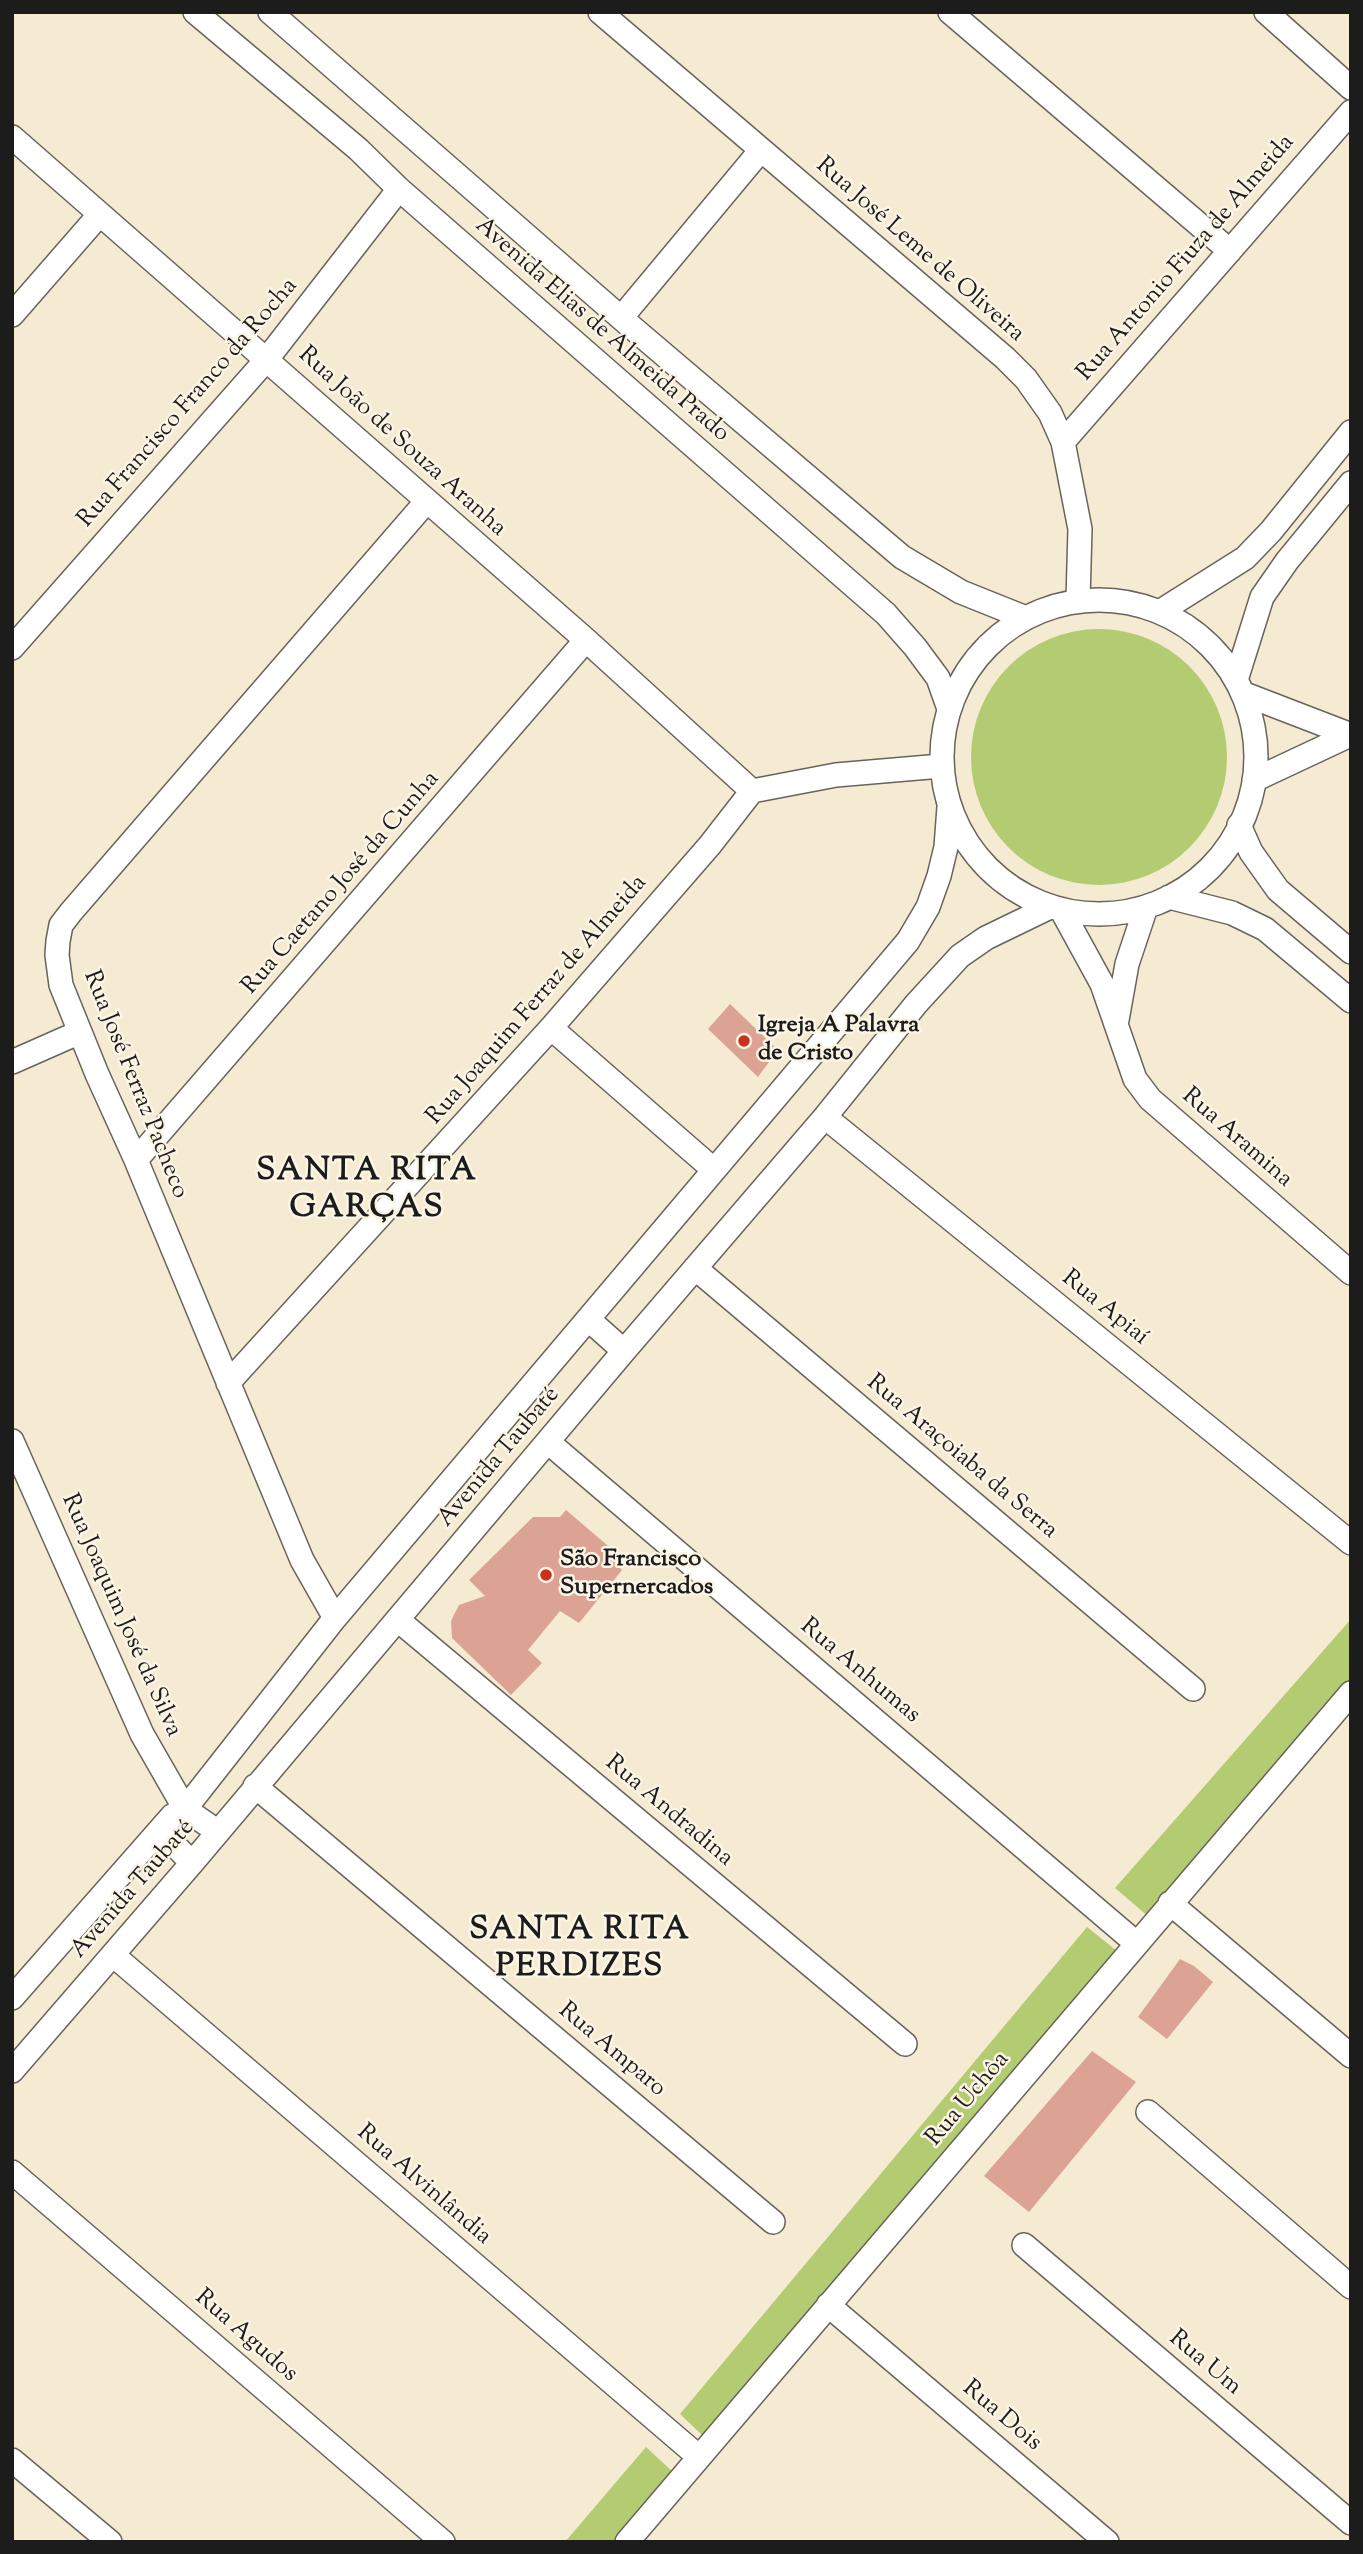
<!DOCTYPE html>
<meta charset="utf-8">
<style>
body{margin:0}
#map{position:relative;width:1363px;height:2554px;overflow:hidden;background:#f5ead2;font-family:"Sorts Mill Goudy",serif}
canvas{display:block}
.frame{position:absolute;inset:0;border:14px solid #1c1c1c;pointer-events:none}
</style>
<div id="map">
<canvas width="1363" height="2554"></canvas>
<div class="frame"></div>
</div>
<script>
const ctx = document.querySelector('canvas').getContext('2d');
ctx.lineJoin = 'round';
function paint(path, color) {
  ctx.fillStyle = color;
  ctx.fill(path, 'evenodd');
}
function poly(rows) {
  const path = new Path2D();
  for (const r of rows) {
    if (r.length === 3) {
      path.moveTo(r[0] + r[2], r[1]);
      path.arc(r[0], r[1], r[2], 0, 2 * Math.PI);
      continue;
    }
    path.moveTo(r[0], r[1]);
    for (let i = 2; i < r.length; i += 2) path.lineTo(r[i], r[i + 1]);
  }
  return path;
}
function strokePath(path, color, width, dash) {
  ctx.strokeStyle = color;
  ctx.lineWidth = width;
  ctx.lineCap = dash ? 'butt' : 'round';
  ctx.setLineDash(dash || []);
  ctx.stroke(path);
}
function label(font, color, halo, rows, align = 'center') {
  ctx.font = font + ' "Sorts Mill Goudy",serif';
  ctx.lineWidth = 5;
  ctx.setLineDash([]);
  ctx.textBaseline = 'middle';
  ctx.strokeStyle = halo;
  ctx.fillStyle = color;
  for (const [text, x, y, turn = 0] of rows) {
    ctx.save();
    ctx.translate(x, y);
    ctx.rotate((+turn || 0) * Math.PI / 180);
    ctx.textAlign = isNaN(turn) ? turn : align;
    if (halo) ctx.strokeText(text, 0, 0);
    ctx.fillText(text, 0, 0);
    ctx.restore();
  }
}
paint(poly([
 [1099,757,128],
 [1351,1619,1351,1681,1149,1917,1115,1888],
 [1087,1927,1117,1951,703,2436,680,2414],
 [646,2447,673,2472,613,2542,565,2542]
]), '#b4cc71');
paint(poly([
 [730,1004,781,1053,769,1062,758,1077,708,1029],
 [566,1510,614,1551,611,1559,622,1570,579,1623,560,1611,528,1650,542,1663,511,1695,452,1638,451,1621,459,1605,485,1596,469,1580,533,1517,560,1517],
 [1180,1959,1194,1966,1213,1982,1167,2039,1138,2017],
 [1092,2051,1136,2082,1029,2212,984,2176]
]), '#dca395');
const minor = poly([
 [195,12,358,149,399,189,886,614,915,647,938,678,949,709],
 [270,12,621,318,902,557,961,592,1026,618],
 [600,12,1005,358,1026,379,1050,413,1063,442,1080,529,1078,600],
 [950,12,1230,251],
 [1266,12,1351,88],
 [12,137,586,640,752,791],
 [12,315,100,214],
 [621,318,761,150],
 [1063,442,1351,112],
 [1099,757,157],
 [1161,611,1245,558,1271,531,1351,432],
 [12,648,267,359,399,189],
 [1236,680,1262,597,1287,561,1351,483],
 [1247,695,1351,735],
 [1254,780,1350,735],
 [1239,825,1251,852,1278,890,1351,952],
 [1169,897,1232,913,1265,929,1351,1001],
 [1062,911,1102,984,1135,1079,1150,1099,1351,1273],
 [1117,1020,1127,964,1146,907],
 [551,1028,714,1170],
 [12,1062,80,1032],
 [825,1117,1351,1543],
 [136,1160,586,640],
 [695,1268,1193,1689],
 [588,1319,624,1351],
 [228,1383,551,1028,710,845,752,791,836,775,941,766],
 [12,1441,142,1734,185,1809,218,1832],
 [548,1442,1136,1943],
 [335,1618,302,1560,136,1160,97,1074,61,985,57,955,58,941,61,925,71,912,426,502],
 [398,1620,905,2044],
 [255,1786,773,2222],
 [160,1830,192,1863],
 [1170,1903,1351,2056],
 [113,1955,699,2457],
 [12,1998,172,1816,185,1809,335,1618,908,941,928,907,939,876,946,847,949,807],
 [12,2071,192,1863,624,1351,825,1117,916,1004,960,956,986,938,1050,907],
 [1148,2112,1351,2287],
 [12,2172,443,2542],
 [1024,2245,1351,2523],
 [828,2305,1107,2542],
 [12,2460,110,2542],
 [627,2542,1351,1693]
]);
strokePath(minor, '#68645c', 26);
strokePath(minor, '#fff', 23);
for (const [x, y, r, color] of [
 [744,1041,7,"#c8321e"],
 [546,1575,7,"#c8321e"]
]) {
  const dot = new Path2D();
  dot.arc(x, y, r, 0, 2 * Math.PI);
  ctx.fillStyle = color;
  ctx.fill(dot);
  strokePath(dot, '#fcf5e5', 2.5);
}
label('24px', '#1c1c1c', '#fcf5e5', [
 ["Rua José Leme de Oliveira",919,251,41],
 ["Rua Antonio Fiuza de Almeida",1187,259,-49],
 ["Avenida Elias de Almeida Prado",601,331,41],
 ["Rua Francisco Franco da Rocha",189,404,-49],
 ["Rua João de Souza Aranha",401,443,42],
 ["Rua Caetano José da Cunha",342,884,-49],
 ["Rua Joaquim Ferraz de Almeida",538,1001,-49],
 ["Rua José Ferraz Pacheco",134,1085,68],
 ["Rua Aramina",1236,1139,41],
 ["Rua Apiaí",1104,1309,39],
 ["Avenida Taubaté",500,1458,-50],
 ["Rua Araçoiaba da Serra",961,1458,40],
 ["Rua Joaquim José da Silva",120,1616,66],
 ["Rua Anhumas",859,1672,40],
 ["Rua Andradina",668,1812,40],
 ["Avenida Taubaté",134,1890,-49],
 ["Rua Amparo",611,2051,40],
 ["Rua Uchôa",969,2100,-50],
 ["Rua Alvinlândia",423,2186,41],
 ["Rua Agudos",245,2337,41],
 ["Rua Um",1204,2364,40],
 ["Rua Dois",1001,2417,40]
]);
label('bold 24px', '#1c1c1c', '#fcf5e5', [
 ["Igreja A Palavra",758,1027],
 ["de Cristo",758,1055],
 ["São Francisco",560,1561],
 ["Supernercados",560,1589]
], 'left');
ctx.letterSpacing = '2px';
label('bold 32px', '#1c1c1c', '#fcf5e5', [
 ["SANTA RITA",367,1174],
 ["GARÇAS",367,1211],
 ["SANTA RITA",580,1933],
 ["PERDIZES",580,1970]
]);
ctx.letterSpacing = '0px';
</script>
